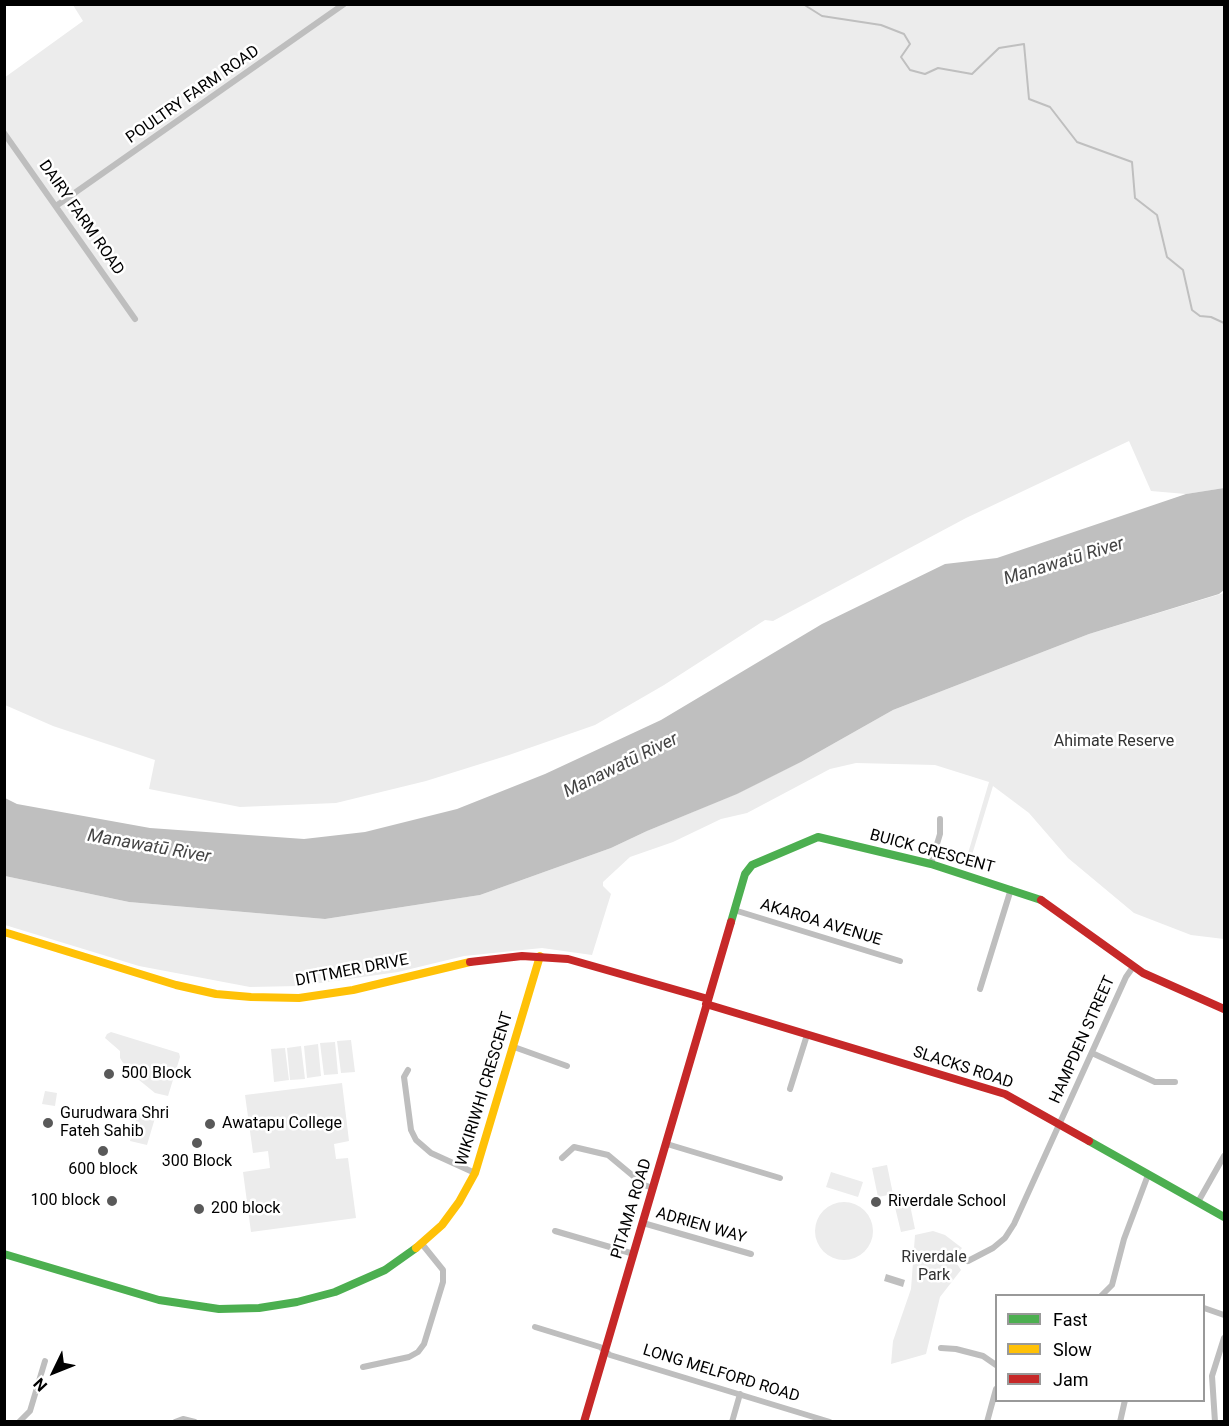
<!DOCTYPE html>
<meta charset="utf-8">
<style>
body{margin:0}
#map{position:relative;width:1229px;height:1426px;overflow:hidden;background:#fff;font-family:Roboto,sans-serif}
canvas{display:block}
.frame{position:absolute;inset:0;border:6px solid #000;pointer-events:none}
.legend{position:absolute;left:995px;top:1294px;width:210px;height:108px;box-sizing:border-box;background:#fff;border:2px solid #999;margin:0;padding:8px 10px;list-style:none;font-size:18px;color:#000}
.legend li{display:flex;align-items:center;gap:12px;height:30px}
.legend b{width:30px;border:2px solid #999}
.north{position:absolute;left:24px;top:1342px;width:60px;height:60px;-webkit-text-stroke:4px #fff;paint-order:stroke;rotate:227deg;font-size:16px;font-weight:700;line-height:24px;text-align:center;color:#000}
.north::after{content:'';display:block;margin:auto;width:21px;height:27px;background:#000;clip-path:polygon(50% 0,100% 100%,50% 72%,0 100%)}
</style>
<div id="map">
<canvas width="1229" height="1426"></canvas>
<div class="frame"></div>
<ul class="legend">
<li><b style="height:8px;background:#4caf50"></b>Fast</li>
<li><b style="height:8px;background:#ffc107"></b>Slow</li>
<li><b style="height:8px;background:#c62828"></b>Jam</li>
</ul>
<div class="north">N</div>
</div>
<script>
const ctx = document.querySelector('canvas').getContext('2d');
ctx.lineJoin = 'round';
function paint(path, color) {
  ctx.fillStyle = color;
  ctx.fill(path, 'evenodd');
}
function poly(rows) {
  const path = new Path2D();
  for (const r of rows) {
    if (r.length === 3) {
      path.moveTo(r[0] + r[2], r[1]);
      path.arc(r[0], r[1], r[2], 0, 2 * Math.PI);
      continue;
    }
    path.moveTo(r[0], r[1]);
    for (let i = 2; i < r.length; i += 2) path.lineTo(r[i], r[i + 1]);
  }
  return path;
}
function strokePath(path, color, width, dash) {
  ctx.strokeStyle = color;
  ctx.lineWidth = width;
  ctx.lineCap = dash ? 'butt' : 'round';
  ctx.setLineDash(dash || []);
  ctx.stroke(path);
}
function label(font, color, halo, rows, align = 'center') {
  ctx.font = font + ' Roboto,sans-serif';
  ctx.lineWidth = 5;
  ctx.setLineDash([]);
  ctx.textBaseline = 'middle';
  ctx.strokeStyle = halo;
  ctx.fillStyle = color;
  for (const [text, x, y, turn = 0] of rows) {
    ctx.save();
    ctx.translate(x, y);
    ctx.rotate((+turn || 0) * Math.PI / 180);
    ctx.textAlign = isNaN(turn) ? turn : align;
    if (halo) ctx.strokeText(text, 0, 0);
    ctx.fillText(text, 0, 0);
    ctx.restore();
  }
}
paint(poly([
 [73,5,1224,5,1224,488,1186,494,1151,491,1129,441,966,518,773,621,765,620,664,685,595,725,509,755,426,781,336,803,240,807,149,789,155,760,53,726,5,705,4,78,83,21],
 [1224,593,1224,939,1191,935,1134,913,1068,858,1029,813,993,786,968,868,964,867,989,782,935,765,856,763,830,769,747,813,721,819,673,842,630,857,603,882,603,886,611,894,592,955,542,948,464,956,398,972,299,986,250,987,139,966,5,925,5,876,129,902,325,919,480,895,611,848,647,831,736,794,801,762,893,710,1089,634],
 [111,1032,179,1053,180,1057,168,1096,155,1093,128,1071,120,1058,120,1051,105,1038,107,1034],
 [351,1040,355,1072,341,1073,337,1041],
 [335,1042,338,1074,324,1075,320,1043],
 [318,1044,321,1076,307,1078,304,1046],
 [301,1046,305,1079,290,1080,287,1048],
 [285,1048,289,1080,274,1082,271,1049],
 [342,1083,349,1141,334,1144,336,1159,348,1158,356,1218,251,1232,243,1172,270,1168,268,1151,253,1153,245,1095],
 [45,1091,57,1093,55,1106,42,1104],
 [138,1113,155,1118,147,1145,130,1141],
 [887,1165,893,1194,878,1197,872,1168],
 [831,1172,863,1182,858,1197,826,1187],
 [909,1200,915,1229,901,1232,894,1203],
 [844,1231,29],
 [933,1231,945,1235,962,1248,956,1255,955,1261,961,1270,940,1297,926,1354,891,1364,893,1341,911,1289,915,1235]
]), '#ececec');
paint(poly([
 [1224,488,1224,590,1219,594,1089,634,893,710,801,762,737,794,647,831,611,848,480,895,325,919,129,902,5,876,5,798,17,804,150,828,304,839,365,832,457,809,545,774,661,720,822,624,945,564,997,558,1186,494],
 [886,1274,905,1280,903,1287,884,1281]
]), '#bfbfbf');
strokePath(poly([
 [803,4,822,16,881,25,904,34,910,44,901,57,910,70,925,74,938,68,972,74,999,48,1024,44,1029,99,1050,107,1077,142,1132,162,1135,198,1157,215,1167,257,1183,270,1192,310,1200,316,1211,317,1224,323]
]), '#bfbfbf', 2);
strokePath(poly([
 [4,133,135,319],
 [56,206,344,4],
 [931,864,940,834,940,819],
 [734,910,900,961],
 [980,989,1011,889],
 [514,1047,567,1066],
 [1092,1053,1155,1082,1175,1082],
 [408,1070,404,1077,411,1130,416,1140,431,1153,475,1173],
 [790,1089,807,1035],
 [667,1144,780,1178],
 [562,1158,574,1147,608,1155,644,1185,653,1188],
 [1198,1202,1224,1156],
 [643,1223,751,1254],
 [555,1231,634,1254],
 [968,1261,993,1248,1005,1238,1014,1224,1126,977,1133,967],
 [1101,1296,1112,1285,1124,1239,1148,1175],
 [1204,1308,1224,1315],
 [535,1327,600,1347,610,1355,830,1422],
 [941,1348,956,1349,983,1356,996,1365],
 [363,1367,409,1357,418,1352,424,1344,443,1282,443,1270,422,1244],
 [19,1422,30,1411,45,1361],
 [175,1422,183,1419,195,1422],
 [732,1422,740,1394],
 [987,1422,996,1389],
 [1120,1422,1125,1400],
 [1215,1422,1212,1376,1224,1338]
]), '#bebebe', 6);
strokePath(poly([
 [731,922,745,874,752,865,818,837,931,864,1041,900],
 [1089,1141,1224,1217],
 [4,1254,159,1300,219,1309,259,1308,297,1302,335,1292,385,1270,416,1248]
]), '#4caf50', 8);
strokePath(poly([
 [4,932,176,985,216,994,251,997,299,998,353,990,470,962],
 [416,1248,442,1225,459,1202,475,1173,540,956]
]), '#ffc107', 8);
strokePath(poly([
 [1041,900,1143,973,1224,1009],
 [470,962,522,956,568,959,708,999],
 [706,1004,1005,1094,1089,1141],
 [584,1422,731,922]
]), '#c62828', 8);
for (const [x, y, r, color] of [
 [109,1074,6,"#595959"],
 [48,1123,6,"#595959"],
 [210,1124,6,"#595959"],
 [197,1143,6,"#595959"],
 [103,1151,6,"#595959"],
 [112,1201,6,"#595959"],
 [876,1202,6,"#595959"],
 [199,1209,6,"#595959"]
]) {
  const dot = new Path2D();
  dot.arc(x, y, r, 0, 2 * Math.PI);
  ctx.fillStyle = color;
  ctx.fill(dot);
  strokePath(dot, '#fff', 2);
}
label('16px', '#000', '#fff', [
 ["POULTRY FARM ROAD",193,95,-35],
 ["DAIRY FARM ROAD",81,218,55],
 ["BUICK CRESCENT",932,852,15],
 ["AKAROA AVENUE",821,923,17],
 ["DITTMER DRIVE",352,971,-11],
 ["HAMPDEN STREET",1083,1040,-66],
 ["SLACKS ROAD",963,1068,18],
 ["WIKIRIWHI CRESCENT",485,1089,-73],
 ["PITAMA ROAD",632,1209,-73],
 ["ADRIEN WAY",701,1226,16],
 ["LONG MELFORD ROAD",721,1374,17]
]);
label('16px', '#333', '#fff', [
 ["Ahimate Reserve",1114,742],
 ["Riverdale",934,1258],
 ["Park",934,1276]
]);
label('16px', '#000', '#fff', [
 ["500 Block",121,1074],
 ["Gurudwara Shri",60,1114],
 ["Fateh Sahib",60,1132],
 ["Awatapu College",222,1124],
 ["300 Block",197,1162,"center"],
 ["600 block",103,1170,"center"],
 ["100 block",100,1201,"right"],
 ["Riverdale School",888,1202],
 ["200 block",211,1209]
], 'left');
label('italic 18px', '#444', '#fff', [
 ["Manawatū River",1064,562,-17],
 ["Manawatū River",621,766,-26],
 ["Manawatū River",149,847,10]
]);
</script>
